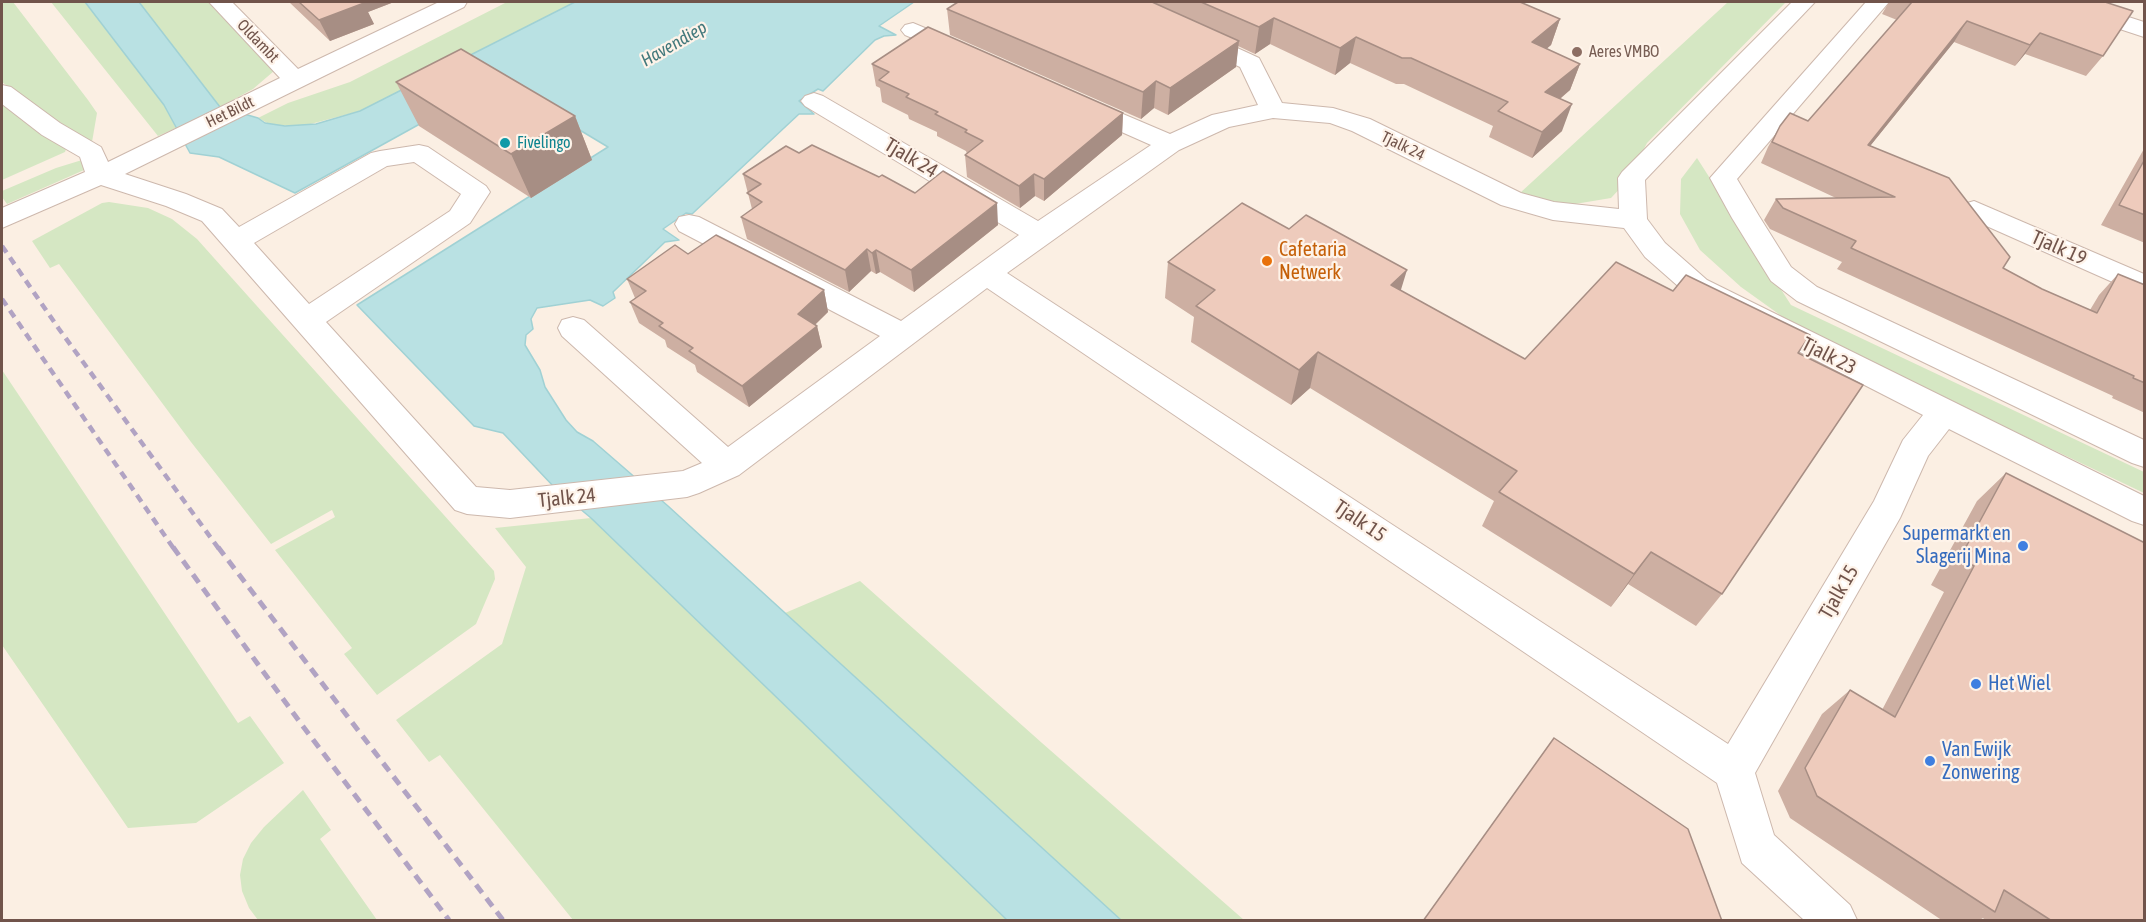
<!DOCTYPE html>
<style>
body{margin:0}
#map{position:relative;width:2146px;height:922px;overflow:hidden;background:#fbefe3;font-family:"Asap Condensed",sans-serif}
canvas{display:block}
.frame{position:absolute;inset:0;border:3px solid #71544b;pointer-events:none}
</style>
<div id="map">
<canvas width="2146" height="922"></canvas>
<div class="frame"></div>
</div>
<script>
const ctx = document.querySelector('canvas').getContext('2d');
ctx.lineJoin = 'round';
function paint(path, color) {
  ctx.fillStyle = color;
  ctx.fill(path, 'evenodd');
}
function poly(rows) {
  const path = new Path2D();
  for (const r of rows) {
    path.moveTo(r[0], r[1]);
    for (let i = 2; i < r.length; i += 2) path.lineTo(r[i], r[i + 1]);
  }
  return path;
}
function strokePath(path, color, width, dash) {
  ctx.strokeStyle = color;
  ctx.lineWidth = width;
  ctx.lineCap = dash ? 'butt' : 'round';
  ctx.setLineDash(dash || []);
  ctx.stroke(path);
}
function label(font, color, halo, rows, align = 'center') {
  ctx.font = font + ' "Asap Condensed",sans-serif';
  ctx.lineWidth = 4.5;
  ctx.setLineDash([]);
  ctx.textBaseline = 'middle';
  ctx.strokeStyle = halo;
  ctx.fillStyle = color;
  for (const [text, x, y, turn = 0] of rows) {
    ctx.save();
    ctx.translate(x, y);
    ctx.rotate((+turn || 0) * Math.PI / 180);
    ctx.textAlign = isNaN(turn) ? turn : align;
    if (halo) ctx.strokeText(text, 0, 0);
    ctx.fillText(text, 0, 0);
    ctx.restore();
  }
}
paint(poly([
 [2,2,13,2,88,100,97,113,92,142,59,125,2,82],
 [51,2,85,2,164,105,176,128,158,136],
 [139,2,208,2,274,71,253,89,220,107],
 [507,2,575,2,360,111,303,126,271,125,258,118,288,103,350,82],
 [1728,2,1786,2,1647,143,1627,181,1611,198,1569,205,1542,200,1520,193],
 [2,101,63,146,66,149,65,152,2,180],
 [1697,158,1791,305,2144,472,2144,493,1801,330,1741,287,1700,250,1680,214,1681,179],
 [82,160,91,167,7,204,2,197,2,191,56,168],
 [109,202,148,208,172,219,197,239,494,571,495,579,476,624,377,695,344,654,352,648,275,550,335,517,332,510,271,544,191,442,59,264,50,268,32,241,102,203],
 [2,370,238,723,250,716,284,763,196,823,128,828,2,645],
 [591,518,1007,920,573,920,440,755,429,762,396,720,502,644,526,567,495,528],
 [860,581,1042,743,1244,920,1121,920,785,613],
 [303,790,331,830,320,839,377,920,258,920,249,908,242,891,240,875,243,859,251,843,264,827]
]), '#d5e7c3');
const water = poly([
 [85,2,139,2,220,107,258,118,265,123,285,126,316,124,360,111,575,2,914,2,879,26,896,35,884,36,875,40,823,91,818,89,799,101,814,114,799,114,692,214,686,213,663,229,679,240,665,242,613,292,615,298,603,306,590,300,537,308,531,319,533,329,526,335,525,345,540,370,545,387,566,420,577,432,593,441,668,506,1121,920,1007,920,591,518,554,487,503,433,474,426,357,305,608,147,493,78,427,120,295,193,219,157,190,153,164,105,85,2]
]);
paint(water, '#b9e1e3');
strokePath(water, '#a0d1d4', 1.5);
const minor = poly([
 [209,2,232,2,298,69,439,2,467,2,464,7,125,174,186,194,222,209,239,227,371,153,380,151,419,145,428,147,486,186,490,192,470,223,326,322,476,487,510,490,683,471,702,463,562,336,558,328,562,320,573,317,584,320,728,447,880,336,679,231,675,224,679,217,689,215,699,217,901,321,1019,235,805,106,801,101,805,96,814,93,823,96,1038,221,1151,145,1072,110,1068,105,1072,100,1081,97,1090,100,1170,134,1212,115,1258,105,1240,67,1112,7,1109,2,1137,2,1259,58,1282,103,1333,108,1370,119,1521,193,1554,202,1619,209,1618,178,1622,172,1792,2,1815,2,1645,180,1647,219,1665,243,1707,280,2144,496,2144,525,2132,521,1949,429,1928,456,1900,518,1755,773,1774,835,1850,905,1857,920,1804,920,1742,863,1717,783,987,288,739,475,699,493,687,497,510,518,467,514,455,510,202,221,166,206,101,185,2,228,2,208,85,172,80,157,42,135,2,104,2,85,11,87,60,123,101,147,108,162,280,78,209,2],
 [1273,118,1330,123,1352,131,1501,205,1553,220,1624,228,1645,257,1687,294,1923,415,1903,440,1874,501,1728,744,1007,273,1179,150,1229,127,1273,118],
 [414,162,461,194,450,211,309,304,254,243,387,166,414,162],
 [1866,2,1889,2,1737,179,1759,216,1791,267,1817,287,2144,440,2144,467,2132,463,1797,301,1771,281,1732,218,1710,178,1866,2],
 [2050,2,2082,2,2144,22,2144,37,2053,7,2050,2],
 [913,23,968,46,972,51,968,56,960,58,905,35,901,30,905,25,913,23],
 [1974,201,2144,274,2144,296,1964,216,1960,210,1964,204,1974,201]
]);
strokePath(minor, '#cdb8ad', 2);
paint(minor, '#fff');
strokePath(poly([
 [2,246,59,329,219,549],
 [2,299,174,549]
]), '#b1a3c3', 4.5, [8, 6]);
strokePath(poly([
 [173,547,299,721,449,920],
 [218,547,503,920]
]), '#b1a3c3', 5, [10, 7]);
paint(poly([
 [289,2,394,2,368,12,374,24,330,41],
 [958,2,1520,2,1560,19,1551,45,1546,49,1580,64,1570,90,1560,99,1562,131,1532,158,1489,137,1493,126,1404,84,1396,84,1350,63,1335,75,1270,44,1255,54,1238,46,1236,67,1168,115,1154,108,1141,119,950,35,947,9],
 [1889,2,2105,2,2103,56,2086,76,2025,54,2015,66,1954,42,1870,146,2003,268,2042,289,2090,310,2099,295,2118,274,2145,285,2145,413,2112,398,2113,396,1837,269,1842,262,1770,229,1764,220,1776,199,1836,198,1761,163,1768,147,1780,126,1808,121,1897,20,1882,14],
 [872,64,1123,113,1122,135,1044,201,1035,196,1020,208,967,177,965,155,967,154,966,151,937,136,937,132,909,119,908,115,882,102,880,88,876,86],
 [396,82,575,116,592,160,531,198,419,126],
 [2145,147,2145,243,2101,225],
 [799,153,879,177,915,193,998,225,914,292,880,272,876,274,871,271,849,292,747,239,741,217,752,209,743,174],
 [688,254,824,290,828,312,815,325,817,326,822,347,749,407,697,372,695,365,667,347,665,340,639,323,630,302,635,298,627,279],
 [1168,262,1401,291,1525,359,1798,353,1722,594,1696,626,1628,584,1611,607,1482,526,1494,501,1310,388,1291,405,1191,342,1194,317,1165,298],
 [2006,473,2145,921,1986,921,1983,918,1978,921,1943,921,1790,818,1778,791,1822,714,1850,690,1882,710,1944,592,1931,585,1977,501],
 [1554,738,1722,921,1423,921]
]), '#cdafa2');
paint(poly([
 [357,2,394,2,368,12,374,24,330,41,319,20],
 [1274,18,1270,44,1255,54,1259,27],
 [1560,19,1551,45,1523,69,1532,42],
 [1967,21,1954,42,1854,166,1868,145],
 [2040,33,2025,54,2015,66,2030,45],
 [1356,37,1350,63,1335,75,1340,48],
 [1239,41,1236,67,1168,115,1170,88],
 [1580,64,1570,90,1536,119,1545,92],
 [1156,81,1154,108,1141,119,1143,92],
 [1572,104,1562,131,1532,158,1542,132],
 [1123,113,1122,135,1044,201,1044,179],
 [575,116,592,160,531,198,511,154],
 [1034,174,1035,196,1020,208,1019,186],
 [997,203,998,225,914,292,911,270],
 [867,249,871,271,849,292,845,270],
 [876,250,880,272,876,274,872,253],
 [1407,270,1396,306,1391,285],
 [824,290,828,312,803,336,798,314],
 [817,326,822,347,749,407,742,386],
 [1318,352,1310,388,1291,405,1299,370],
 [1651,552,1628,584,1611,607,1634,574]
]), '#a78e84');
const building = poly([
 [299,2,362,2,364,3,319,20,299,2],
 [958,2,1152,2,1239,41,1170,88,1156,81,1143,92,947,9,958,2],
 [1201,2,1520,2,1560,19,1532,42,1580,64,1545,92,1572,104,1542,132,1498,111,1508,102,1411,58,1402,58,1356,37,1340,48,1274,18,1259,27,1201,2],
 [1912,2,2105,2,2133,11,2103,56,2040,33,2030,45,1967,21,1868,145,1949,178,2010,257,2003,268,2042,289,2097,313,2118,274,2145,285,2145,383,2133,378,2134,376,1851,248,1856,241,1783,208,1776,199,1895,197,1772,142,1780,126,1790,113,1808,121,1912,2],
 [928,27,1123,113,1044,179,1034,174,1019,186,965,155,983,141,965,132,967,130,935,114,938,112,906,97,909,94,879,80,889,72,872,64,928,27],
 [461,49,575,116,511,154,396,82,461,49],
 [812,145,879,177,882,175,915,193,943,171,997,203,911,270,876,250,872,253,867,249,845,270,741,217,762,202,747,193,761,184,743,174,786,146,799,153,812,145],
 [2145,159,2145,215,2119,205,2145,159],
 [1242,203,1289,229,1306,215,1407,270,1391,285,1525,359,1616,262,1673,291,1686,275,1810,335,1798,353,1863,385,1722,594,1651,552,1634,574,1499,492,1517,471,1318,352,1299,370,1196,306,1215,290,1168,262,1242,203],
 [716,235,824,290,798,314,817,326,742,386,689,351,693,348,659,326,663,323,630,302,646,291,627,279,675,245,688,254,716,235],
 [2006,473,2145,543,2145,921,2052,921,2004,890,1995,912,1817,796,1805,768,1850,690,1895,717,1974,566,1960,558,2006,473],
 [1554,738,1688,829,1722,921,1423,921,1554,738]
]);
paint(building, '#eecbbc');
strokePath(building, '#a78e84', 1.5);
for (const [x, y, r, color] of [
 [1577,52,6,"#8d6e63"],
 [505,143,6,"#0f9aa8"],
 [1267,261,6,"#e8710a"],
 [2023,546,6,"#3f7fe0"],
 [1976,684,6,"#3f7fe0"],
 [1930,761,6,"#3f7fe0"]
]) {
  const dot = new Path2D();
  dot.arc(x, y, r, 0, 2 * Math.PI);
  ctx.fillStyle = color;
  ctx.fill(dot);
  strokePath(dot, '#fef3e9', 2);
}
label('16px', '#71544b', '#fef3e9', [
 ["Oldambt",258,41,46],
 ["Het Bildt",230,112,-26],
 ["Tjalk 24",1403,146,26]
]);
label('16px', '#785e54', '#fef3e9', [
 ["Aeres VMBO",1589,52]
], 'left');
label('16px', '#0d838f', '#fef3e9', [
 ["Fivelingo",517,143]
], 'left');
label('italic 18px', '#43797c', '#fef3e9', [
 ["Havendiep",674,44,-30]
]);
label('20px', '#71544b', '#fef3e9', [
 ["Tjalk 24",911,158,31],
 ["Tjalk 19",2059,248,24],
 ["Tjalk 23",1829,356,27],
 ["Tjalk 24",567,498,-6],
 ["Tjalk 15",1360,521,34],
 ["Tjalk 15",1839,592,-60]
]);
label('20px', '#c56008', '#fef3e9', [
 ["Cafetaria",1279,250],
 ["Netwerk",1279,273]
], 'left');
label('20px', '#366cbe', '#fef3e9', [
 ["Supermarkt en",2011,534,"right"],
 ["Slagerij Mina",2011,557,"right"],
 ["Het Wiel",1988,684],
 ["Van Ewijk",1942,750],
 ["Zonwering",1942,773]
], 'left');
</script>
